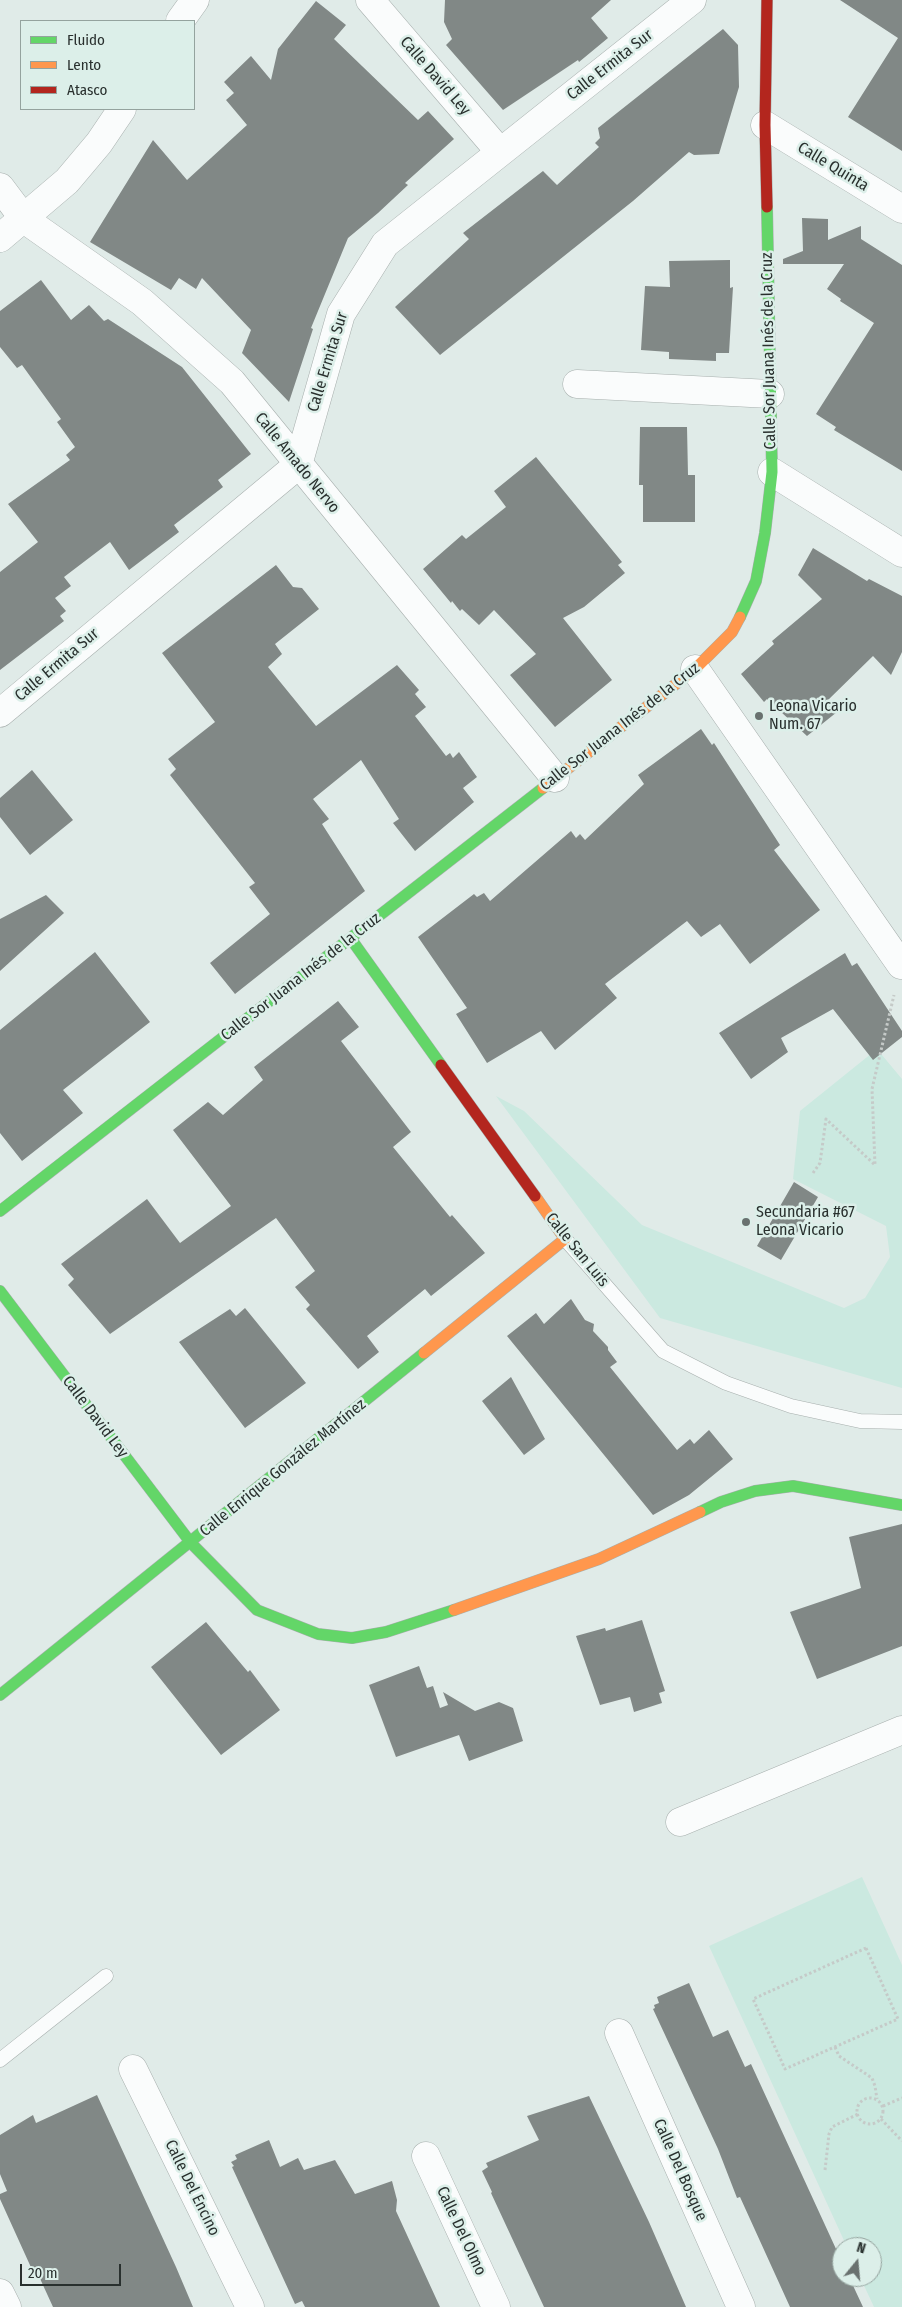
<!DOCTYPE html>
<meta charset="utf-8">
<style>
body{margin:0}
#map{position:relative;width:902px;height:2307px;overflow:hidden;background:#e0ebe8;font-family:"Fira Sans Condensed",sans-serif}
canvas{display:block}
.legend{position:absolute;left:20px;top:20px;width:175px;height:90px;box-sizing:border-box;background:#dcefe9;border:1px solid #94a39e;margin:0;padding:6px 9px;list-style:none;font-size:15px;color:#29302e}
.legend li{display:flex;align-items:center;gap:10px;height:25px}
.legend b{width:25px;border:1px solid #94a39e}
.north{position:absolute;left:832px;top:2237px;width:50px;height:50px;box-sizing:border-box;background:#dcefe9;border:1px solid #94a39e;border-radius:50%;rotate:17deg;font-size:14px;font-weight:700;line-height:20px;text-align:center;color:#29302e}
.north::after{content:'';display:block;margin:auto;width:18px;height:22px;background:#69716f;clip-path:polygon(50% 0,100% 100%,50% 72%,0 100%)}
.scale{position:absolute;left:20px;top:2264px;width:101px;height:22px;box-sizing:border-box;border:2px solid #29302e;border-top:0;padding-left:6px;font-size:15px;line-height:18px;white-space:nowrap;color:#29302e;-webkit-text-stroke:4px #dcefe9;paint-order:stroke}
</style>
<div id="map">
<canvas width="902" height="2307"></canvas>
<ul class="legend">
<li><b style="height:6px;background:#63d668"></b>Fluido</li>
<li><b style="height:6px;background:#ff974d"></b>Lento</li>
<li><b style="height:6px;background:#b3261e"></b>Atasco</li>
</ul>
<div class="north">N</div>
<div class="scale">20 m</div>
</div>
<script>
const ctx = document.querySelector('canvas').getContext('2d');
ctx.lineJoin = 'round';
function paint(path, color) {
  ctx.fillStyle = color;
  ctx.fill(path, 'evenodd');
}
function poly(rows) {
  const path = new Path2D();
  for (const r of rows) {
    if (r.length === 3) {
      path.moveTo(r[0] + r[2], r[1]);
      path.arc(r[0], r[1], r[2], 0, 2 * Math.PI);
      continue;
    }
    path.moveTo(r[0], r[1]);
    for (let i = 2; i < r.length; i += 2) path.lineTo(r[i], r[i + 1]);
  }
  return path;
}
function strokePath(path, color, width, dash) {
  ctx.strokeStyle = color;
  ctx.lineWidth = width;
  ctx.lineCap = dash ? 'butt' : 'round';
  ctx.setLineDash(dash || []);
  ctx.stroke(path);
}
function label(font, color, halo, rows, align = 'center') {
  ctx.font = font + ' "Fira Sans Condensed",sans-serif';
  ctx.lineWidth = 5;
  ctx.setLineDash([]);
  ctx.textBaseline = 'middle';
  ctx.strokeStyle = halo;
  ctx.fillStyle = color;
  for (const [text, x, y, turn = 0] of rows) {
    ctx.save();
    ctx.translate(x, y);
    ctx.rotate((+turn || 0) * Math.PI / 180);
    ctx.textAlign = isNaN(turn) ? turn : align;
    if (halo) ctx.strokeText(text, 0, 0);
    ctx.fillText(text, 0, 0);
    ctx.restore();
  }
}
paint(poly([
 [877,1049,902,1079,902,1388,660,1318,496,1096,524,1111,642,1225,844,1308,865,1298,890,1257,886,1226,793,1179,800,1111],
 [862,1877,902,1965,902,2307,874,2307,860,2277,872,2277,872,2247,847,2247,709,1946]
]), '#cbe9e0');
paint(poly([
 [445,0,611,0,591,18,608,38,579,62,578,60,503,110,446,45,452,39,444,22],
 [840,0,902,0,902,151,848,117,898,38],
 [316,1,346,25,334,39,418,120,428,111,454,139,405,183,408,185,378,213,348,238,311,328,313,329,289,402,242,353,251,330,202,278,196,289,179,278,171,290,90,242,153,140,187,180,247,125,226,100,234,93,224,82,251,56,271,80,278,49],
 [723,29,738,45,739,87,719,154,694,155,689,152,633,201,440,355,395,307,469,239,463,233,543,171,557,185,599,147,595,143,600,138,598,128],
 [802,218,828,219,828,240,861,226,861,239,902,265,902,471,834,430,836,427,816,414,874,323,840,301,841,299,827,289,844,264,783,264,783,259,803,251],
 [730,260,730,288,733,287,729,353,716,353,716,361,669,359,669,352,641,350,645,286,670,287,669,261],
 [41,280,71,320,89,305,104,321,108,319,182,367,251,454,218,480,223,487,174,525,179,532,129,570,110,542,64,577,71,586,55,598,66,611,60,616,64,621,0,670,0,572,38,542,8,504,70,460,66,455,75,447,57,422,61,419,22,365,17,368,0,347,0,311],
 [640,427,687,427,688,475,695,475,695,522,643,522,643,485,639,485],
 [536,457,622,562,618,565,625,573,584,607,563,618,612,680,555,727,510,675,536,654,494,610,479,625,462,609,460,611,452,601,451,603,423,569,462,535,466,539,506,507,494,491],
 [813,548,867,581,869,579,902,596,902,652,891,675,873,656,827,701,837,712,807,736,767,699,764,702,741,674,774,644,772,641,822,599,798,575],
 [276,565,293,587,302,588,319,609,275,644,282,654,268,667,316,726,397,665,419,690,415,694,426,707,415,716,446,756,450,753,453,758,459,752,477,777,463,788,474,802,415,851,393,823,399,819,361,760,313,799,329,819,322,824,365,891,235,994,210,963,270,914,249,887,255,883,170,775,176,769,168,759,215,722,162,653],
 [701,729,712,745,714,743,780,845,774,850,820,910,750,964,720,924,701,937,687,921,605,984,617,998,555,1050,541,1031,487,1063,456,1014,467,1008,418,937,474,894,477,897,484,893,490,901,571,831,576,838,580,834,585,840,644,784,638,775],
 [32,770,73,820,30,855,0,817,0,798],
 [46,895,64,913,0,971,0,919],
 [95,952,150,1022,63,1090,83,1113,22,1161,0,1133,0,1030],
 [845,953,852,966,857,963,902,1031,902,1037,873,1060,833,1009,781,1038,788,1052,751,1079,719,1033],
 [338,1001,359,1027,341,1041,411,1132,393,1147,450,1217,452,1215,485,1253,431,1296,425,1289,367,1336,379,1352,358,1369,306,1309,310,1305,295,1287,315,1271,276,1218,110,1334,68,1285,74,1279,61,1264,147,1199,180,1243,231,1206,173,1130,208,1102,223,1115,263,1080,254,1067],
 [794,1182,818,1197,781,1260,757,1246],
 [571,1299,585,1320,594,1324,593,1331,608,1347,608,1350,617,1362,610,1367,677,1450,690,1439,694,1444,709,1430,733,1459,689,1495,653,1515,507,1336,536,1313,544,1324],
 [245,1308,306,1383,245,1428,179,1342,230,1309,236,1316],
 [511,1377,545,1439,524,1455,482,1401],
 [902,1524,902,1646,817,1679,790,1612,861,1588,849,1537],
 [642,1620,665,1691,659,1693,662,1703,634,1712,630,1697,600,1705,576,1636,605,1628,606,1631],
 [206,1622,248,1672,250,1670,280,1710,221,1755,151,1667],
 [419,1666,427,1688,433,1686,440,1708,448,1705,443,1692,475,1711,499,1702,513,1708,523,1741,469,1761,459,1735,396,1757,369,1685],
 [689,1983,713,2037,728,2030,745,2067,751,2064,842,2262,842,2277,849,2277,863,2307,790,2307,740,2197,737,2198,718,2149,653,2009,655,2008,654,2005,659,2003,657,1997],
 [97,2095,176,2267,193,2307,53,2307,37,2272,34,2274,0,2199,0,2194,7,2191,0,2174,0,2135,33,2115,36,2123],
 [589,2096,649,2222,686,2307,544,2307,491,2193,492,2192,482,2171,488,2167,486,2163,539,2140,527,2116],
 [269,2140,280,2167,298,2158,304,2170,335,2160,355,2194,392,2181,397,2200,396,2211,440,2307,305,2307,302,2301,295,2304,232,2167,234,2166,231,2162,237,2159,235,2155]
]), '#818886');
const lane = poly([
 [565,1239,663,1351,726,1383,791,1406,860,1421,902,1422],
 [0,2060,106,1976]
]);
const street = poly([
 [370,0,500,152],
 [180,21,195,0],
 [765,125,902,209],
 [0,187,24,219,142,302,232,382,555,778],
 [0,238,67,181,99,143,122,109],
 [577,384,770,394],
 [772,472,902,553],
 [695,669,901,965],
 [0,713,298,465,341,314,385,244,692,0],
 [680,1822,902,1730],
 [619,2033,741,2307],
 [133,2069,250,2307],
 [426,2156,496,2307],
 [0,2293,7,2307]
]);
const fast = poly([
 [740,617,756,581,765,533,772,472,767,207],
 [351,939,441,1065],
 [0,1211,543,788],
 [0,1291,191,1543,257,1610,318,1634,352,1638,386,1632,454,1610],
 [700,1512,721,1502,755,1491,793,1486,902,1505],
 [0,1695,424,1353]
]);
const slow = poly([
 [543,788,695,669,732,632,740,617],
 [424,1353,565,1239,535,1196],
 [454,1610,599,1559,700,1512]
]);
const jam = poly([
 [767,207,765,125,767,0],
 [441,1065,535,1196]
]);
strokePath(lane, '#a7afad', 15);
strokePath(street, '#a7afad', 29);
strokePath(fast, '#a7afad', 12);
strokePath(slow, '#a7afad', 12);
strokePath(jam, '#a7afad', 12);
strokePath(poly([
 [813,1173,820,1163,826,1119,875,1165,872,1089,894,995],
 [866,1948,898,2019,785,2069,753,1999,866,1948],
 [835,2047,839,2056,872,2078,875,2086,877,2099],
 [870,2111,13],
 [883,2106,902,2098],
 [881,2119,902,2141],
 [825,2170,829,2134,832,2127,858,2114]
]), '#c5cac8', 3, [2.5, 2.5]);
strokePath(lane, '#fafcfc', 14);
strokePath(street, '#fafcfc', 28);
strokePath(fast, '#63d668', 11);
strokePath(slow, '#ff974d', 11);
strokePath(jam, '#b3261e', 11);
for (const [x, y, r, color] of [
 [759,716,5,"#69716f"],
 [746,1222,5,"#69716f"]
]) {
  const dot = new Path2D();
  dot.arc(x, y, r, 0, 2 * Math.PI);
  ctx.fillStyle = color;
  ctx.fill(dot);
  strokePath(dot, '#dcefe9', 2);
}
label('16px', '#29302e', '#dcefe9', [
 ["Calle Ermita Sur",610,65,-38],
 ["Calle David Ley",435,76,49],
 ["Calle Quinta",833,167,31],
 ["Calle Sor Juana Inés de la Cruz",769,351,-91],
 ["Calle Ermita Sur",328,362,-73],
 ["Calle Amado Nervo",297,463,51],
 ["Calle Ermita Sur",57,665,-40],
 ["Calle Sor Juana Inés de la Cruz",620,727,-38],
 ["Calle Sor Juana Inés de la Cruz",301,977,-38],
 ["Calle San Luis",577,1250,51],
 ["Calle David Ley",95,1417,53],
 ["Calle Enrique González Martínez",283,1468,-39],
 ["Calle Del Bosque",680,2170,66],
 ["Calle Del Encino",192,2188,64],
 ["Calle Del Olmo",461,2231,65]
]);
label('16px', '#29302e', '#dcefe9', [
 ["Leona Vicario",769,707],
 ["Num. 67",769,725],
 ["Secundaria #67",756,1213],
 ["Leona Vicario",756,1231]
], 'left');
</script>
